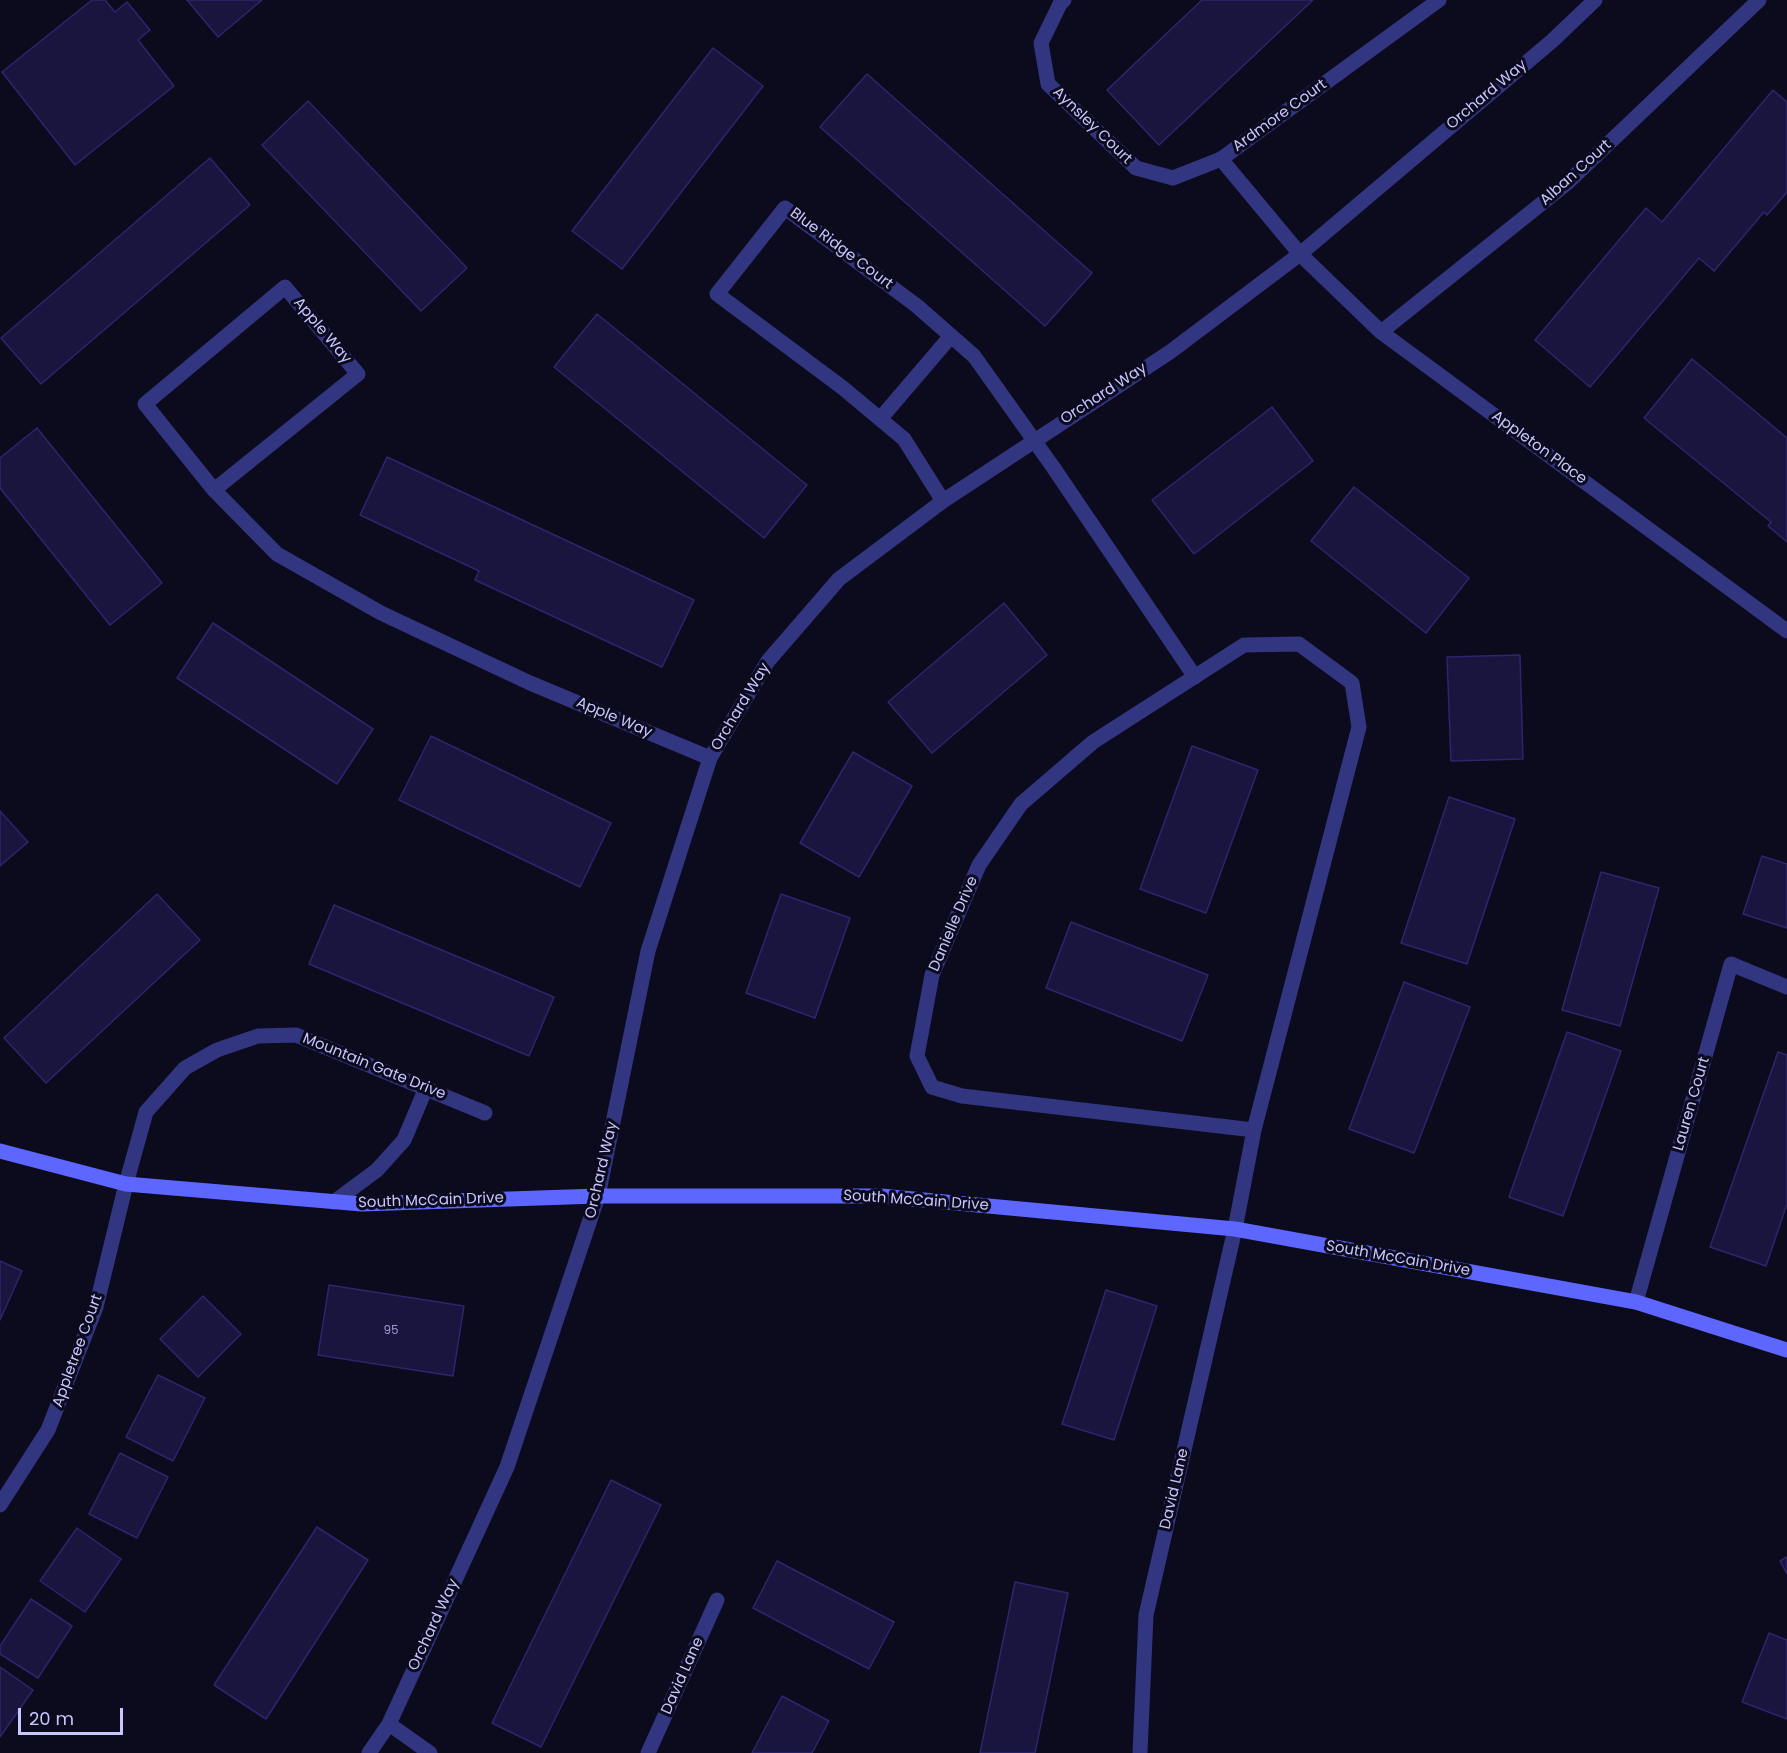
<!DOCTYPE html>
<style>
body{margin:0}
#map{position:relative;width:1787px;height:1753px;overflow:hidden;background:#0c0a1d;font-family:Poppins,sans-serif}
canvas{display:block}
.scale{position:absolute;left:18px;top:1708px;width:105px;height:27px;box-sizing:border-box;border:3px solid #c8c6ff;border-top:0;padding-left:8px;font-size:18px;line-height:21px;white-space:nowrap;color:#c8c6ff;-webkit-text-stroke:4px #0c0a1d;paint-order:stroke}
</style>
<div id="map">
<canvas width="1787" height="1753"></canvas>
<div class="scale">20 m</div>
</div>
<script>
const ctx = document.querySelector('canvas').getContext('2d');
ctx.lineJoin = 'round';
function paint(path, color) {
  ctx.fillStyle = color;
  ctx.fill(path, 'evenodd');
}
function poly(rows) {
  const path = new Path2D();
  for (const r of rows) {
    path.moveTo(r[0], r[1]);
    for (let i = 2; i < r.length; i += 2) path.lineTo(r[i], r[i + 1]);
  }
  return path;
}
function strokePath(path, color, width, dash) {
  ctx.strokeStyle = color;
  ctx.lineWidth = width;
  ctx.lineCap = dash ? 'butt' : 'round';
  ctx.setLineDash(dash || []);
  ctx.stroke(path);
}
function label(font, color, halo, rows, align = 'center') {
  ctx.font = font + ' Poppins,sans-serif';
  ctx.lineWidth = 6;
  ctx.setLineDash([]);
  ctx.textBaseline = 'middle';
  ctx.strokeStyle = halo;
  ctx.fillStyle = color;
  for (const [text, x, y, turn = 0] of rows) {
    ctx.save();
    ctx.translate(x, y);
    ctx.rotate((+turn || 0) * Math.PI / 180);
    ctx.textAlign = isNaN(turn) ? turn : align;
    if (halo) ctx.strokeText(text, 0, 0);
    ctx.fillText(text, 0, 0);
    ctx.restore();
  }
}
const building = poly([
 [92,0,105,0,115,12,127,2,150,30,138,40,174,86,75,165,2,72,92,0],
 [187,0,262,0,218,37,187,0],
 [1202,0,1313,0,1159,145,1107,90,1202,0],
 [713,48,763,86,622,269,572,231,713,48],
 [867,74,1092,273,1045,326,820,127,867,74],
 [1773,90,1787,102,1787,192,1767,215,1764,212,1714,271,1699,258,1590,387,1535,340,1646,208,1662,222,1773,90],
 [308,101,467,268,421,311,262,145,308,101],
 [210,158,250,205,41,384,1,338,210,158],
 [597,314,807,485,764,538,554,367,597,314],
 [1692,359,1787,438,1787,542,1768,526,1771,522,1644,418,1692,359],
 [1272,407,1313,461,1194,554,1152,500,1272,407],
 [37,428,162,583,110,625,0,488,0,458,37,428],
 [387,457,694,600,662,667,475,580,479,571,360,515,387,457],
 [1354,487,1469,578,1426,633,1311,541,1354,487],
 [1004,603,1047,655,932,753,888,702,1004,603],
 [213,623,373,729,337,784,177,678,213,623],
 [1520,655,1523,759,1451,761,1447,657,1520,655],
 [431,736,611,823,580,887,399,800,431,736],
 [1192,746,1258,770,1206,913,1140,889,1192,746],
 [853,752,912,786,859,877,800,843,853,752],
 [1449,797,1515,819,1467,964,1401,943,1449,797],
 [0,811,28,842,0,866,0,811],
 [1762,856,1787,864,1787,928,1743,914,1762,856],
 [1601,872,1659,888,1620,1026,1562,1010,1601,872],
 [157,894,200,940,46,1083,4,1038,157,894],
 [781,894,850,918,815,1018,746,993,781,894],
 [334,905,554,997,529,1056,309,964,334,905],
 [1071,922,1208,975,1182,1041,1046,988,1071,922],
 [1404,982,1470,1007,1414,1153,1349,1129,1404,982],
 [1567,1032,1621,1051,1563,1216,1509,1197,1567,1032],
 [1778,1052,1787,1055,1787,1204,1766,1266,1710,1247,1778,1052],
 [0,1261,22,1271,0,1320,0,1261],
 [329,1285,464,1306,453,1376,318,1355,329,1285],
 [1106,1290,1157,1306,1114,1440,1062,1424,1106,1290],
 [203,1296,241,1334,198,1377,160,1339,203,1296],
 [158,1375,205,1398,173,1461,126,1437,158,1375],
 [120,1453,168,1477,137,1538,89,1514,120,1453],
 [611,1480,661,1505,541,1747,492,1723,611,1480],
 [317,1527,368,1560,266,1719,214,1685,317,1527],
 [77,1528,121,1559,85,1612,40,1581,77,1528],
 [1787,1557,1787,1574,1780,1561,1787,1557],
 [777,1561,894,1622,869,1669,753,1608,777,1561],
 [1015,1582,1068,1593,1035,1753,980,1753,1015,1582],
 [31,1599,72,1626,38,1678,0,1654,0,1646,31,1599],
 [1769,1633,1787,1640,1787,1719,1742,1702,1769,1633],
 [0,1667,33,1690,0,1737,0,1667],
 [782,1696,829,1721,812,1753,752,1753,782,1696]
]);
paint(building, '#1a153f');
strokePath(building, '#2d256d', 1.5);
strokePath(poly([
 [880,419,951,336],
 [334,1202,377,1170,404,1140,426,1088]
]), '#323580', 15);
strokePath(poly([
 [1064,0,1060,4,1041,43,1048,84,1136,168,1173,178,1221,159],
 [1439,0,1221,159,1300,254,1381,332,1787,631],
 [285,287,358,374,214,490,145,404,285,287],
 [1381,332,1566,184,1759,0],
 [214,490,277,554,381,613,530,683,710,758],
 [943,501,904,439,843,388,717,294,785,208,917,306,974,356,1053,467,1195,677],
 [1636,1302,1731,964,1787,987],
 [0,1505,48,1430,96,1307,126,1184,146,1112,185,1068,217,1050,258,1036,296,1035,485,1113],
 [389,1724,430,1753],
 [369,1753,389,1724,507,1467,598,1196,648,951,710,758,768,661,839,579,943,501,1170,352,1300,254,1552,41,1595,0],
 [648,1753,717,1600],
 [1140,1753,1146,1615,1235,1229,1254,1130,1359,727,1352,683,1299,644,1244,645,1093,742,1021,804,979,865,932,975,917,1056,932,1087,962,1096,1254,1130]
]), '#323580', 15);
strokePath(poly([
 [0,1151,126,1184,362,1204,598,1196,881,1196,1235,1229,1636,1302,1787,1350]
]), '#5d66ff', 15);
label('12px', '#9c9acf', null, [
 ["95",391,1331]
]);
label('15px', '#c8c6ff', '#0c0a1d', [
 ["Orchard Way",1487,95,-40],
 ["Ardmore Court",1280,116,-36],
 ["Aynsley Court",1092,126,44],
 ["Alban Court",1576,173,-42],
 ["Blue Ridge Court",841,249,37],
 ["Apple Way",322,331,50],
 ["Orchard Way",1104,394,-33],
 ["Appleton Place",1539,448,36],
 ["Orchard Way",741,707,-59],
 ["Apple Way",614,718,23],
 ["Danielle Drive",954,924,-67],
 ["Mountain Gate Drive",374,1067,22],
 ["Lauren Court",1692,1104,-74],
 ["Orchard Way",602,1170,-77],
 ["South McCain Drive",431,1201,-2],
 ["South McCain Drive",916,1201,4],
 ["South McCain Drive",1398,1259,10],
 ["Appletree Court",78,1351,-70],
 ["David Lane",1175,1489,-77],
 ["Orchard Way",434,1625,-65],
 ["David Lane",683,1676,-66]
]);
</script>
